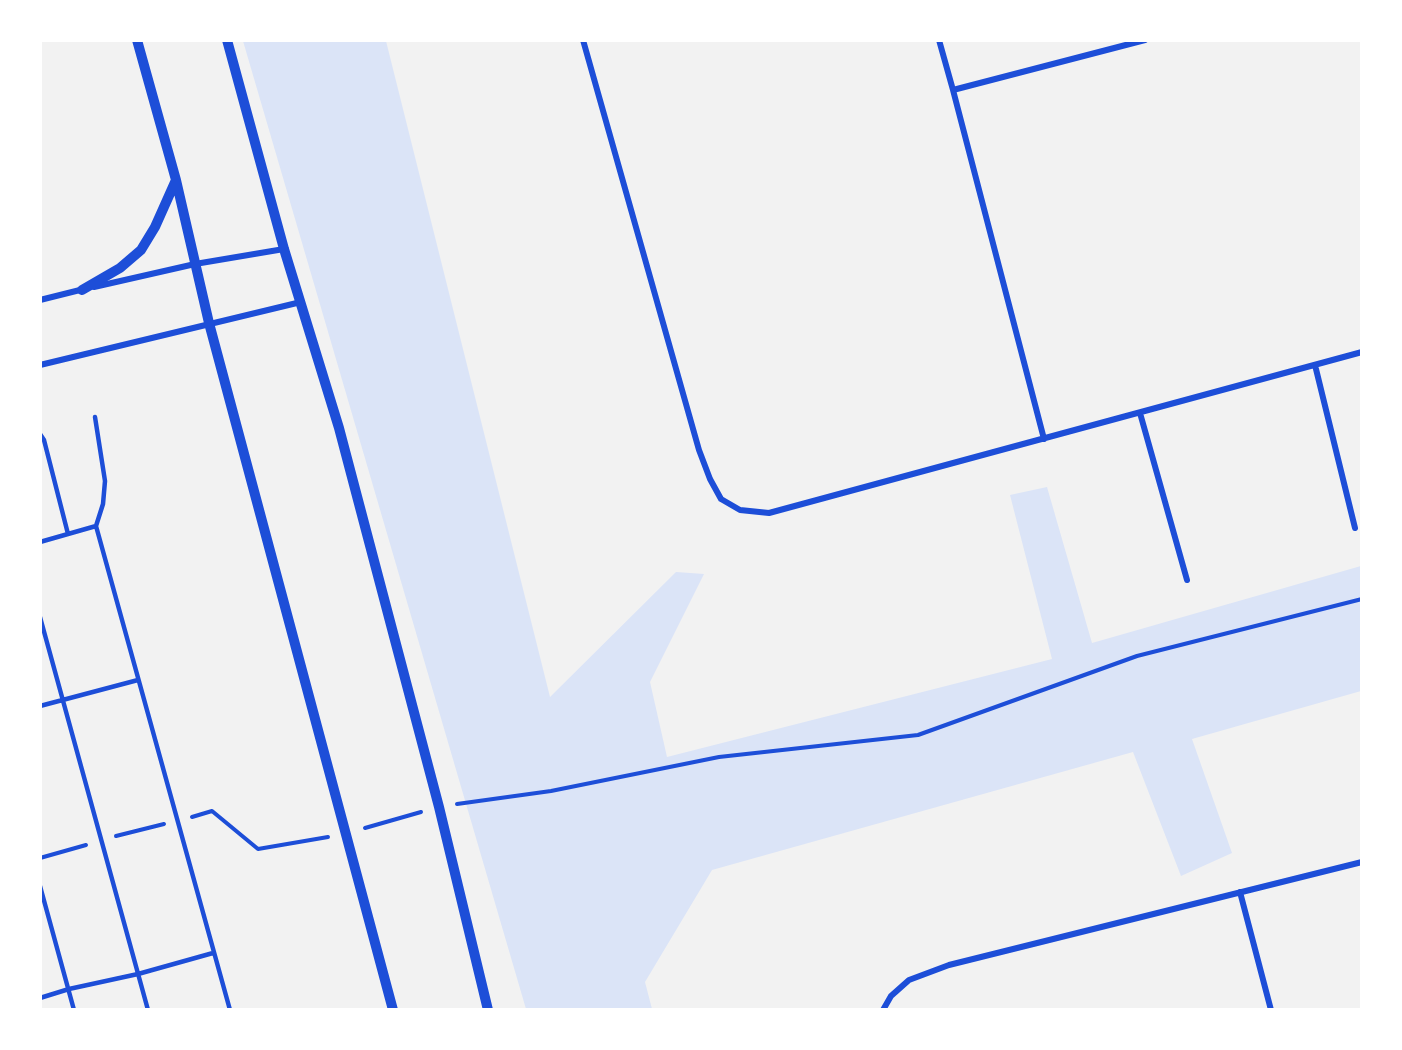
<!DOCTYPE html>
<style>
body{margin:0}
#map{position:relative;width:1402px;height:1050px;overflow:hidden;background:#f2f2f2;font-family:"Noto Sans",sans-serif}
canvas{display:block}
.frame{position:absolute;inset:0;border:42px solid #fff;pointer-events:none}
</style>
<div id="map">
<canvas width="1402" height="1050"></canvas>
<div class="frame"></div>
</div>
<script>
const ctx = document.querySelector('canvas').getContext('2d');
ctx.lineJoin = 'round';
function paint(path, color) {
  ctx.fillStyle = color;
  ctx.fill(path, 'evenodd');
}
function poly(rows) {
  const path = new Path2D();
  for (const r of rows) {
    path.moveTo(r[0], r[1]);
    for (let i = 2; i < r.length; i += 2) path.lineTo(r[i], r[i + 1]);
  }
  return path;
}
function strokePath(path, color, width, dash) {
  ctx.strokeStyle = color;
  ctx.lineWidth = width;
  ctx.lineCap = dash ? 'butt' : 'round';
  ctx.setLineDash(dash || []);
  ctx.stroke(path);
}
paint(poly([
 [243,41,386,41,550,697,676,572,704,574,650,682,667,757,1052,659,1010,495,1047,487,1092,643,1361,566,1361,691,1192,739,1232,853,1181,876,1133,752,712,870,645,982,652,1009,526,1009]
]), '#dbe4f7');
strokePath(poly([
 [457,804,551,791,719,757,918,735,1137,656,1362,599],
 [192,817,212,811,258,849,328,837],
 [365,828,421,812],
 [116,836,164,824],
 [40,858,86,845]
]), '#1d4ed8', 4);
strokePath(poly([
 [95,417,105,481,103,504,96,526,230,1010],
 [40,434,44,440,68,534],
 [40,542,96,526],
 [40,617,148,1010],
 [40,706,138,680],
 [40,886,74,1010],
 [40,998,69,989,138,974,213,953]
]), '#1d4ed8', 4.5);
strokePath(poly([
 [583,40,699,450,710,479,721,499,740,510,769,513,1362,352],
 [939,40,953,90,1044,439],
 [953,90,1145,40],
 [94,287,195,264,284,249],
 [40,300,84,289],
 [40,365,301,302],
 [1315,365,1355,528],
 [1140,413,1187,580],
 [1240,892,1271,1010],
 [883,1010,891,996,909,980,949,965,1362,862]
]), '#1d4ed8', 6);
strokePath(poly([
 [137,40,176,180,209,323,393,1010],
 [227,40,284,249,339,428,439,807,488,1010],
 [82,290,120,268,141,250,155,227,176,180]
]), '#1d4ed8', 10);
</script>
